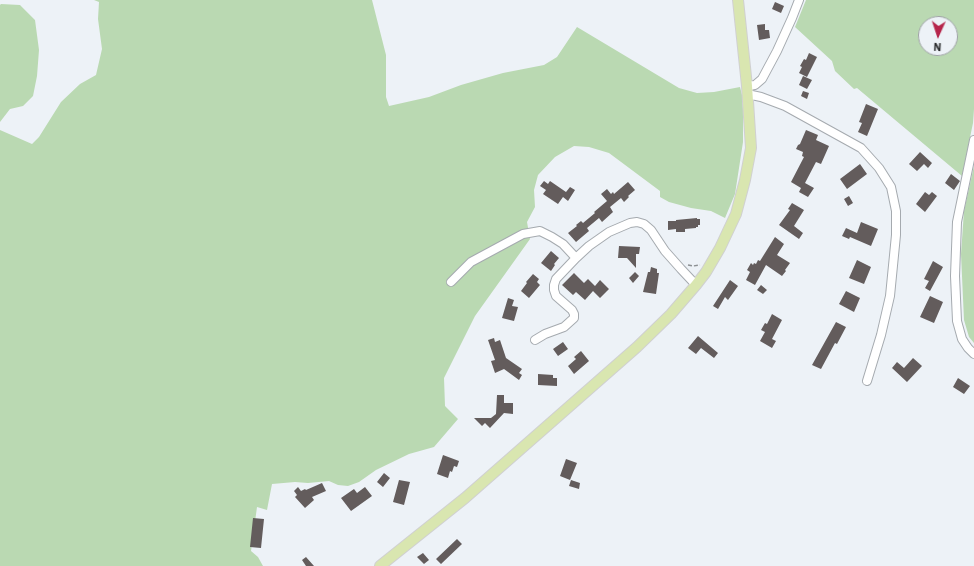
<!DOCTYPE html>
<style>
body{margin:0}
#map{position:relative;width:974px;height:566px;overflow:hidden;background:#edf2f7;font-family:"IBM Plex Sans",sans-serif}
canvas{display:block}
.north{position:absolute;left:918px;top:16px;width:40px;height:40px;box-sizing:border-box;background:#edf2f7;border:1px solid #9fa2a6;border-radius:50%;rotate:183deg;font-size:11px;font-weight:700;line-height:16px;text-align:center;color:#292b2c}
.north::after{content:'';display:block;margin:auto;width:14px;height:18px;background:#b6254b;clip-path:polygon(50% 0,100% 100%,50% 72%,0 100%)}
</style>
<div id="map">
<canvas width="974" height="566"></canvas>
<div class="north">N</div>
</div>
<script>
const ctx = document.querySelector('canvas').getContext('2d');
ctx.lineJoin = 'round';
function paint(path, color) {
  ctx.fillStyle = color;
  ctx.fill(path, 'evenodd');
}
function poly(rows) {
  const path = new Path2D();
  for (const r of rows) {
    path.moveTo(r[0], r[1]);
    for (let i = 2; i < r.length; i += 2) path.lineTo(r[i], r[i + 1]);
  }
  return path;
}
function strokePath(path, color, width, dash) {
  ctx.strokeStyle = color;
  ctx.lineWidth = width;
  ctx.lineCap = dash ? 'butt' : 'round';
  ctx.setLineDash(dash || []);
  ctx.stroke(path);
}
paint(poly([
 [94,0,372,0,386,55,386,97,389,106,429,97,461,85,503,73,544,65,557,57,577,27,679,88,697,93,714,92,740,87,742,95,743,109,743,142,735,194,725,218,711,211,691,208,669,202,660,197,660,191,609,153,589,147,574,146,555,157,538,175,534,190,535,207,527,222,530,239,475,316,444,378,445,406,458,419,434,447,409,454,376,470,359,482,348,486,338,485,329,481,308,483,295,482,272,484,267,510,257,507,251,551,258,557,263,566,0,566,0,130,32,144,39,137,61,102,80,84,96,75,102,49,98,19,99,2],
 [806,0,974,0,974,109,973,123,962,176,857,88,854,89,835,71,832,61,795,27],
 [926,24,950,24,950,48,926,48],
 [1,4,20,5,35,20,39,50,37,76,33,96,23,106,10,109,0,122,0,5],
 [974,166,974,343,969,337,964,320,961,254,964,211]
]), '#bad9b2');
paint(poly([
 [775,2,784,6,781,13,772,9],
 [765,24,765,30,769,30,770,38,759,40,757,25],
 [809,53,817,57,807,77,799,73,802,67,800,66,804,59,806,60],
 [803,76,812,80,807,89,799,85],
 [803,91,809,93,807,99,801,96],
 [866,104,878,109,867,136,858,132,862,123,859,122],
 [806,130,818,135,816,140,829,146,821,164,816,162,805,183,814,188,808,197,799,192,801,188,791,182,804,157,802,156,803,152,796,149,798,145,800,144],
 [920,152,932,163,928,168,924,164,917,171,909,164],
 [860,164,867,174,847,189,840,179],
 [951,174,960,181,954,190,945,183],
 [544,181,548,184,550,181,566,192,570,187,575,190,568,201,563,197,558,204,543,194,546,190,540,186],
 [628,182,635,190,628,196,629,197,624,202,621,198,610,207,613,212,602,222,599,218,587,228,589,231,576,242,568,233,577,226,576,225,581,221,583,223,595,213,594,212,607,201,601,194,607,189,611,194,613,192,614,194],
 [925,192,929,195,932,192,937,196,925,212,916,204],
 [849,196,853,203,848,206,844,199],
 [792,203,804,210,794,226,803,233,799,239,779,225,790,210,788,209],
 [697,218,697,219,700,219,700,225,698,225,698,227,696,227,696,228,685,229,685,232,676,232,676,229,668,230,668,221,676,221,676,220],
 [861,222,878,229,871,246,850,237,849,239,842,236,846,228,857,233],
 [775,237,784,244,777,255,790,263,785,270,786,271,782,276,766,265,755,285,746,280,750,272,747,270,751,263,753,265,754,263,756,264,758,260,760,261],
 [619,246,640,247,639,254,636,254,636,268,627,258,618,258],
 [551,251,559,258,554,264,555,265,551,271,541,263],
 [857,260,871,267,864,284,849,278],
 [933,261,943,267,930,291,925,288,929,281,924,279],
 [651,267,657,269,657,273,659,273,656,294,643,292,648,272,650,272],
 [635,272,639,276,633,283,629,278],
 [574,273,584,283,588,279,595,286,600,280,609,289,600,298,593,291,585,300,576,292,573,295,562,285],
 [533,274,539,279,537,282,540,285,529,298,521,291,527,283,526,282],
 [730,280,738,286,728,300,725,297,718,309,713,306],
 [761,285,767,290,763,294,757,290],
 [846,291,860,298,854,312,839,304],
 [930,296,943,302,934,323,920,317],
 [508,298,514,300,512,306,518,307,514,321,502,318],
 [772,314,782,320,772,339,776,341,772,348,760,341,765,332,761,330,765,323,767,324],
 [836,322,846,327,837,344,835,343,821,369,812,365],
 [698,336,718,353,714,358,701,348,696,354,688,348],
 [494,338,495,342,500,340,506,358,522,369,519,373,522,375,519,380,504,369,495,373,491,361,495,360,488,340],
 [563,342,568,349,558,356,553,349],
 [581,351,589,361,574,374,568,366,576,359,574,357],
 [913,358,922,366,907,382,892,368,897,362,904,368],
 [538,374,553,375,553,378,557,378,557,386,538,385],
 [958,378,970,386,964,394,953,387],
 [497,395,504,395,504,403,513,403,513,414,504,413,490,428,485,423,482,426,474,418,491,418,496,414],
 [443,455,459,461,457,467,454,466,452,472,450,471,448,478,437,474],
 [566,459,577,463,570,480,560,476],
 [384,473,390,478,383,487,377,482],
 [399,480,410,482,404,505,393,502],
 [571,480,580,483,579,489,569,486],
 [322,483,326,491,312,497,314,500,305,508,295,497,297,495,294,491,298,487,301,491,305,489,306,490],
 [365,487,372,496,351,511,341,498,354,489,357,493],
 [253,518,264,519,261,548,250,547],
 [457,539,462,544,441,564,436,559],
 [423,553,429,560,424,564,417,557],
 [306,557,314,566,306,566,302,560]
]), '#635c5c');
const minor = poly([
 [747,86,755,85,762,79,777,51,792,18,799,0],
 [747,94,761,97,785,106,861,148,879,168,891,187,896,211,896,235,890,296,881,335,867,381],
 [974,140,957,222,955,276,957,321,962,339,968,348,974,354],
 [451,282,471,262,523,234,540,231,552,237,563,244,576,258],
 [535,340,545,334,564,327,574,318,574,314,572,310,556,296,554,290,554,285,556,279,576,258,589,246,609,232,630,223,637,222,644,224,651,230,665,251,681,269,696,285]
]);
const major = poly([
 [380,566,465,498,637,347,671,314,696,285,706,272,720,248,736,214,745,180,751,148,747,86,738,0]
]);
strokePath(minor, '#a5aaaf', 10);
strokePath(major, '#d0d0d1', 12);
strokePath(poly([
 [688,265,693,266,700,265]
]), '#8c9093', 1.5, [4, 2]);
strokePath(minor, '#fff', 8);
strokePath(major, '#d9e6b0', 10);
</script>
